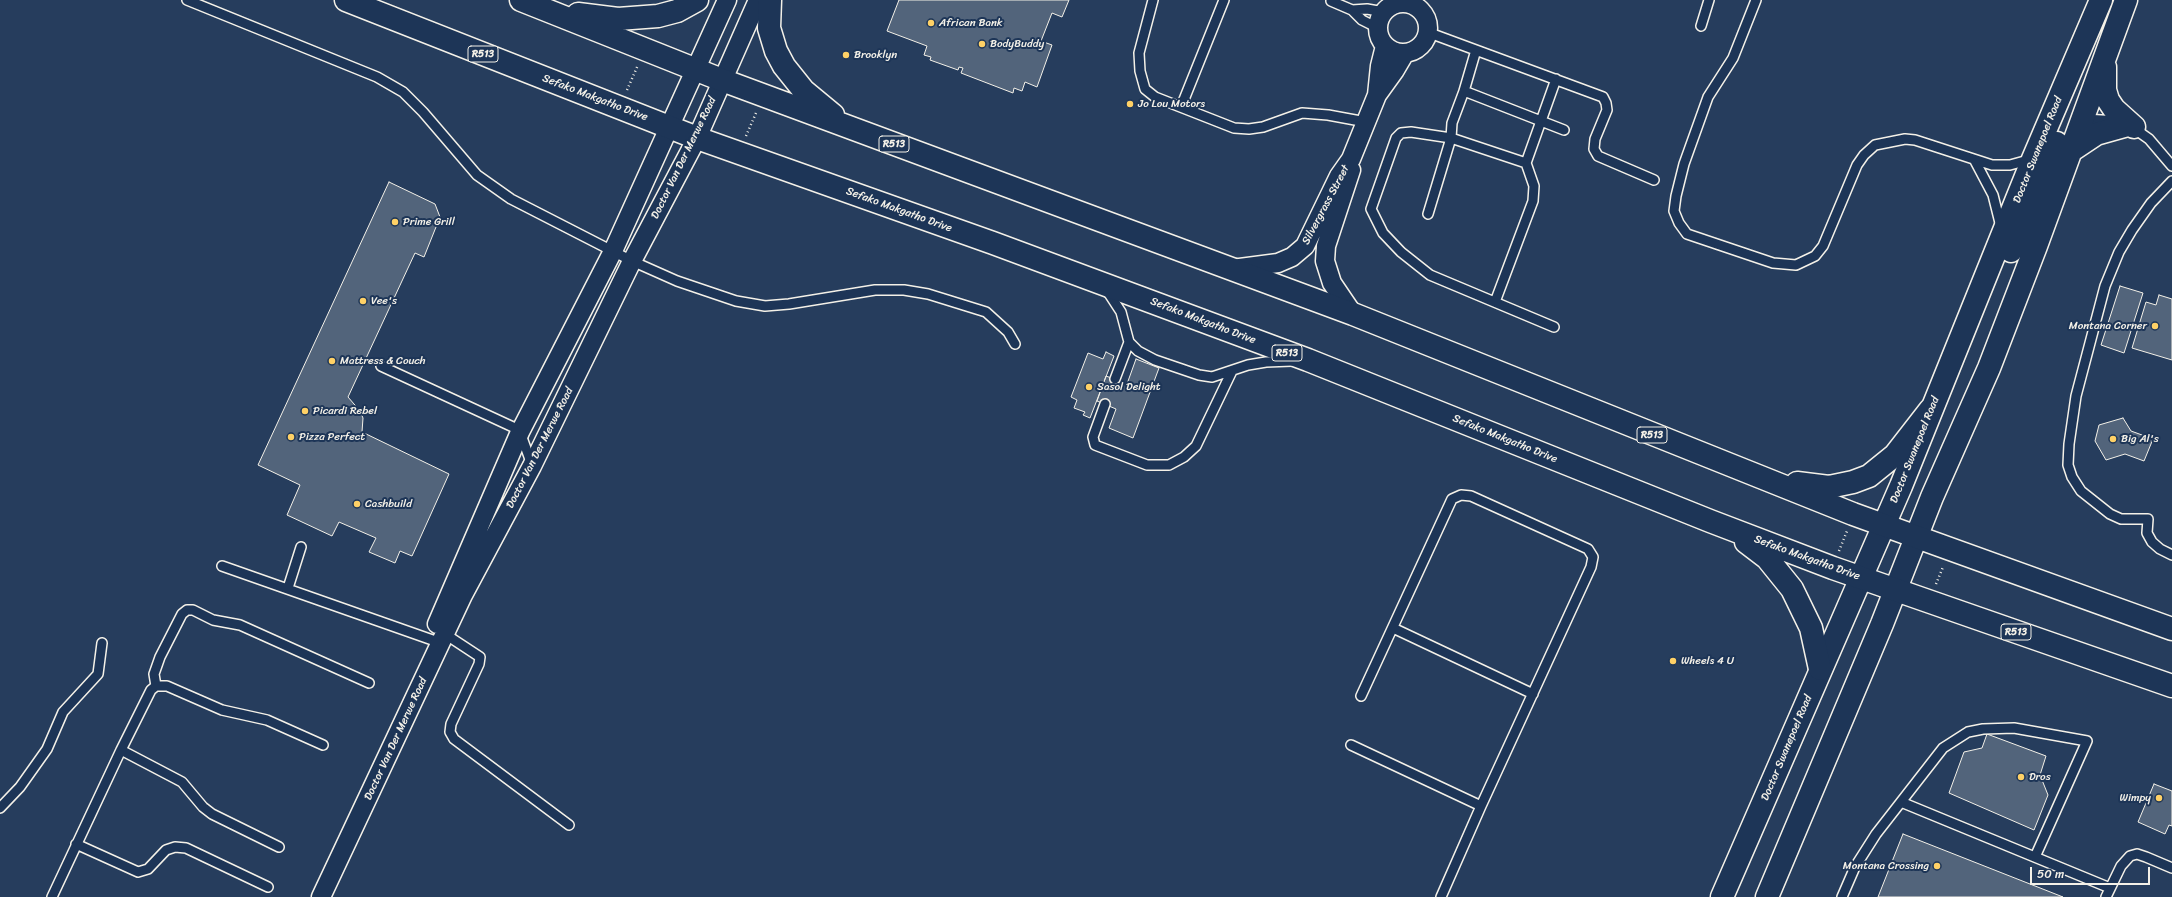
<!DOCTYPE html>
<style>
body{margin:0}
#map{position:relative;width:2172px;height:897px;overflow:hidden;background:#263d5d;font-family:Sriracha,sans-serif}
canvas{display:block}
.scale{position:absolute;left:2030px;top:867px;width:120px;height:18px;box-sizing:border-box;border:2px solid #f4f1e8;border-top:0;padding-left:5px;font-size:12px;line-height:14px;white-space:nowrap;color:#f4f1e8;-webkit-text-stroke:3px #1d3557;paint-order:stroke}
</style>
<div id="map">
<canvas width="2172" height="897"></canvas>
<div class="scale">50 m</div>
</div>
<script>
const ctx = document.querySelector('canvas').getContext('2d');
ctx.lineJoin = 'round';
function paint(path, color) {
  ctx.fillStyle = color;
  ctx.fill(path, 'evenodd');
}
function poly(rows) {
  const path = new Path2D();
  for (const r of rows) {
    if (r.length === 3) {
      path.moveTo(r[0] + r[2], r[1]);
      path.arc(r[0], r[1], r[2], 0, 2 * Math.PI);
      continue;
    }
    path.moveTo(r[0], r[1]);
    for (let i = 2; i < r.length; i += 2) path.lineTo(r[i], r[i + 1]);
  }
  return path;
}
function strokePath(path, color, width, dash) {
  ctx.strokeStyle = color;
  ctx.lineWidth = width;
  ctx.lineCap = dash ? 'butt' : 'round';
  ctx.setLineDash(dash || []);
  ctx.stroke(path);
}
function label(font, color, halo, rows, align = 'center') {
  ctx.font = font + ' Sriracha,sans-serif';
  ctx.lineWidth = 4;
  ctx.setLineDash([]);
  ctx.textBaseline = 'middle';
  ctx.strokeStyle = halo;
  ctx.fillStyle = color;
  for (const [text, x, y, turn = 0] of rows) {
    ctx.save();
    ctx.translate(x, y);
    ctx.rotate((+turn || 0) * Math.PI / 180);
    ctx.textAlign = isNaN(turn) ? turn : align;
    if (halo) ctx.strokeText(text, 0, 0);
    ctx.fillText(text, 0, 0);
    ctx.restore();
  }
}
const building = poly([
 [899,0,1069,0,1062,17,1052,13,1041,41,1052,45,1037,87,1025,82,1022,91,1014,88,1013,93,961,73,963,68,959,67,958,70,930,60,931,57,924,55,927,46,887,31,899,0],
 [389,182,435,204,440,217,424,257,415,253,348,397,360,411,363,418,362,432,449,474,412,556,400,551,395,563,369,552,376,538,339,522,332,536,287,515,300,485,258,465,389,182],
 [2120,286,2143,293,2124,353,2101,345,2120,286],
 [2159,295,2172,299,2172,360,2132,348,2146,302,2156,305,2159,295],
 [1106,352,1114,356,1090,418,1083,415,1085,412,1074,408,1077,400,1071,397,1088,353,1103,359,1106,352],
 [1136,359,1159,368,1133,438,1109,428,1116,409,1097,401,1106,376,1127,384,1136,359],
 [2123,418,2131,431,2153,439,2144,461,2125,454,2106,460,2095,441,2099,425,2123,418],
 [1987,734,2046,756,2040,775,2048,795,2034,830,1949,793,1964,752,1982,748,1987,734],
 [2154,784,2172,791,2172,826,2169,825,2165,834,2138,822,2154,784],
 [1903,834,2063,897,1878,897,1903,834]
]);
paint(building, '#52647b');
strokePath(building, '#f4f1e8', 1);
const lane = poly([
 [187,0,377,77,403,92,423,112,477,175,511,199,632,261,677,281,736,301,765,306,789,304,875,290,904,290,928,294,986,312,1008,332,1015,344],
 [1153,0,1139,53,1140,71,1145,89,1155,97,1234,128,1249,129,1263,127,1302,113,1328,115,1366,122],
 [1756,0,1733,58,1708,97,1684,164,1676,196,1674,211,1679,223,1687,234,1773,263,1796,265,1815,256,1823,246,1857,165,1864,155,1875,145,1905,139,1915,140,1992,165,2010,165,2032,159],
 [1331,1,1352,10,1362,20,1378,28],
 [1352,10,1367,9,1384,12],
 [1701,26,1709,0],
 [1427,32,1603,97,1606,103,1607,110,1595,139,1594,149,1598,156,1654,180],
 [1476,50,1464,91,1564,130],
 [1464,91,1452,123,1451,138,1411,132,1401,133,1396,138,1371,209,1383,233,1401,252,1430,275,1554,327],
 [1181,107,1224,0],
 [2084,119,2119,121],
 [2132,127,2149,139,2172,166],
 [1975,161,1993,195,2001,227],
 [1526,163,1556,79],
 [2172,181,2151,203,2132,230,2119,252,2105,286,2076,396,2069,444,2068,465,2072,477,2081,491,2110,514,2121,519,2148,519,2147,533,2152,542,2160,549,2172,555],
 [1428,214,1451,138,1526,163,1534,186,1533,201,1495,302],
 [1106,289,1121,312,1129,342,1138,351,1155,360,1199,375,1212,377,1248,365,1266,362,1292,361],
 [381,366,513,427,520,432,532,465],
 [1115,379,1129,342],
 [1105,404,1093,437,1095,445,1147,465,1169,465,1184,457,1196,446,1232,371],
 [222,566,441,643],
 [288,588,301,547],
 [1393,628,1533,694],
 [445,634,480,657,479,664,451,724,450,732,454,739,569,825],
 [156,686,154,674,160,657,182,614,187,610,193,610,213,620,240,625,369,683],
 [1361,696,1452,499,1461,495,1471,496,1588,549,1593,557,1591,567,1481,806,1441,897],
 [1351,745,1481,806],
 [121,750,182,782,203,807,212,814,279,847],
 [1901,802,2110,888],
 [0,808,20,787,47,749,63,712,98,674,102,643],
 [76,844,138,872,148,869,166,850,175,847,186,848,268,887],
 [52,897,121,750,151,690,156,686,167,686,222,710,267,720,323,745],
 [1842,897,1855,867,1876,834,1943,748,1968,732,1983,729,2014,728,2087,741,2035,857],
 [2106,897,2121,866,2130,856,2137,854,2146,857,2172,868]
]);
const street = poly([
 [1403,28,25],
 [1377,95,1380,66,1385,46],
 [1351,170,1326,246,1325,261,1332,283,1353,314],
 [1232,269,1278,263,1292,257,1305,246,1339,176,1351,159,1377,95,1395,70,1405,53],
 [437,624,520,432,613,251,727,0],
 [321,897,463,595,532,466,632,261,697,138,758,0]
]);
const secondary = poly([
 [2105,67,2105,90,2108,100,2114,109,2134,127],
 [2069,152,2096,134,2128,125],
 [2011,251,2057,143],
 [1722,897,1901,486,2033,159,2101,0],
 [1767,897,1882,624,1932,497,1989,368,2036,246,2126,0]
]);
const primary = poly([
 [346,0,697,138,993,243,1308,360,1710,521,1833,568,2172,686],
 [521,0,722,80,1353,314,1853,514,2172,629],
 [770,0,769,28,776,51,784,66,804,91,833,115],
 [578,14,618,19,658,16,677,11,697,0],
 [1797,483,1829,487,1853,482,1869,476,1895,455,1930,410],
 [1746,542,1767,558,1792,589,1811,628,1820,669]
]);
strokePath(lane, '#f4f1e8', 12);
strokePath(street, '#f4f1e8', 21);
strokePath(secondary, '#f4f1e8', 25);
strokePath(primary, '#f4f1e8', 25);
strokePath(poly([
 [627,90,638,65],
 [746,136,756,113],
 [1839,551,1847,531],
 [1936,584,1943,567]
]), '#f4f1e8', 2.5, [1, 3]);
strokePath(lane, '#1d3557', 9);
strokePath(street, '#1d3557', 18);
strokePath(secondary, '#1d3557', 22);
strokePath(primary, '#1d3557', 22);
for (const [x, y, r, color] of [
 [931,23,4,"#ffd166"],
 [982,44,4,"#ffd166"],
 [846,55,4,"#ffd166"],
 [1130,104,4,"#ffd166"],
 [395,222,4,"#ffd166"],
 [363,301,4,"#ffd166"],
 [2155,326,4,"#ffd166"],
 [332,361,4,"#ffd166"],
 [1089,387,4,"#ffd166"],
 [305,411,4,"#ffd166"],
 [291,437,4,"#ffd166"],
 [2113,439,4,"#ffd166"],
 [357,504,4,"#ffd166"],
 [1673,661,4,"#ffd166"],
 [2021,777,4,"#ffd166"],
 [2159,798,4,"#ffd166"],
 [1937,866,4,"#ffd166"]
]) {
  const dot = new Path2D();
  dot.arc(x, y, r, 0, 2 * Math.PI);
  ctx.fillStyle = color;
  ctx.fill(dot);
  strokePath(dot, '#1d3557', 1.5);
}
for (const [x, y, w] of [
 [483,54,30],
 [894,144,30],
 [1287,353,30],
 [1652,435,30],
 [2016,632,30]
]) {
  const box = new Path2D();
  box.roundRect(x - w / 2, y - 8, w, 16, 3);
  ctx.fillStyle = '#1d3557';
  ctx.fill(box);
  strokePath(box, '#f4f1e8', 1);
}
label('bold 10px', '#f4f1e8', null, [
 ["R513",483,54],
 ["R513",894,144],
 ["R513",1287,353],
 ["R513",1652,435],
 ["R513",2016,632]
]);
label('11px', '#f4f1e8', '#1d3557', [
 ["African Bank",939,23],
 ["BodyBuddy",990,44],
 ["Brooklyn",854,55],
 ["Jo Lou Motors",1138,104],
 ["Prime Grill",403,222],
 ["Vee's",371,301],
 ["Montana Corner",2147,326,"right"],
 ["Mattress & Couch",340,361],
 ["Sasol Delight",1097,387],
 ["Picardi Rebel",313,411],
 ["Pizza Perfect",299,437],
 ["Big Al's",2121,439],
 ["Cashbuild",365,504],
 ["Wheels 4 U",1681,661],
 ["Dros",2029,777],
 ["Wimpy",2151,798,"right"],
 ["Montana Crossing",1929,866,"right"]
], 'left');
label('11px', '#f4f1e8', '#1d3557', [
 ["Sefako Makgatho Drive",595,98,21],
 ["Doctor Swanepoel Road",2038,150,-68],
 ["Doctor Van Der Merwe Road",684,158,-64],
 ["Silvergrass Street",1326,205,-62],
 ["Sefako Makgatho Drive",899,210,20],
 ["Sefako Makgatho Drive",1203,321,21],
 ["Sefako Makgatho Drive",1505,439,22],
 ["Doctor Van Der Merwe Road",540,448,-63],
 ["Doctor Swanepoel Road",1915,450,-68],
 ["Sefako Makgatho Drive",1807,558,20],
 ["Doctor Van Der Merwe Road",396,739,-65],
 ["Doctor Swanepoel Road",1787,748,-67]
]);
</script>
